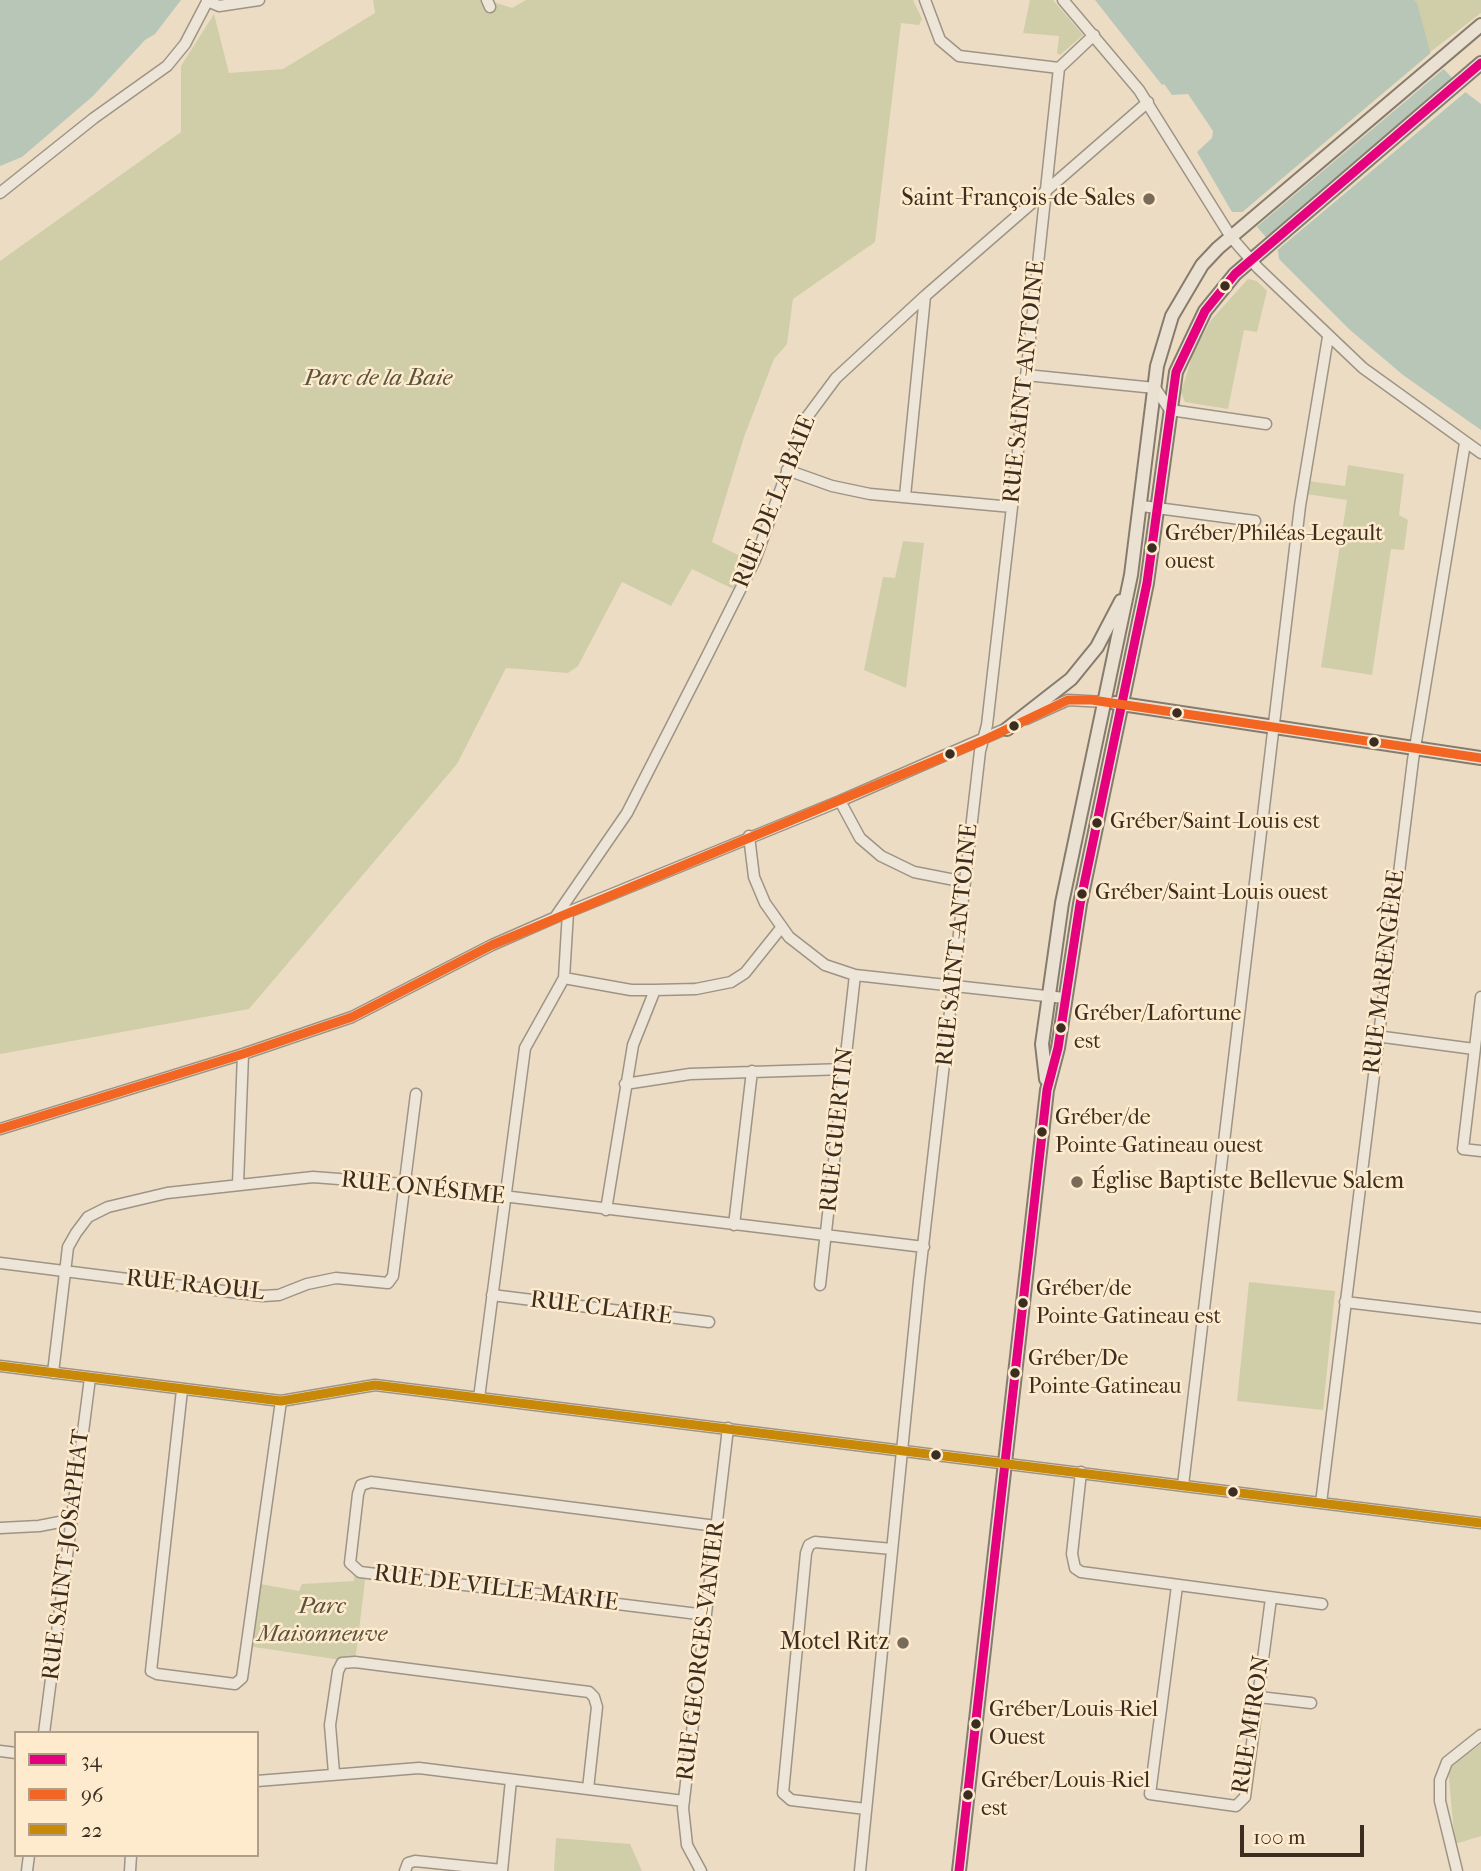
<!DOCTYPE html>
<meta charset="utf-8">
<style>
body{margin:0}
#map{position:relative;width:1481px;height:1871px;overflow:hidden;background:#ecdcc3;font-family:"IM FELL French Canon",serif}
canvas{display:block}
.legend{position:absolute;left:14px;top:1731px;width:245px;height:126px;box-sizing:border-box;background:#feeacd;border:2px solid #b09f88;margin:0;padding:9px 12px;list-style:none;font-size:21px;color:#3b2e21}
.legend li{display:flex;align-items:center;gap:14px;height:35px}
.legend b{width:35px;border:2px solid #b09f88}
.scale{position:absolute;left:1240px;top:1825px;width:124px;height:32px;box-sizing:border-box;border:4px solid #3b2e21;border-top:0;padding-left:9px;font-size:21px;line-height:24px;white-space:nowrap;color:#3b2e21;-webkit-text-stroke:5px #feeacd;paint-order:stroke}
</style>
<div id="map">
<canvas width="1481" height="1871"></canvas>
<ul class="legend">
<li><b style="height:9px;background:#e5007d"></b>34</li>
<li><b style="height:9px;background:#f26522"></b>96</li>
<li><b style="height:9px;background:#c88808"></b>22</li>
</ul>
<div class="scale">100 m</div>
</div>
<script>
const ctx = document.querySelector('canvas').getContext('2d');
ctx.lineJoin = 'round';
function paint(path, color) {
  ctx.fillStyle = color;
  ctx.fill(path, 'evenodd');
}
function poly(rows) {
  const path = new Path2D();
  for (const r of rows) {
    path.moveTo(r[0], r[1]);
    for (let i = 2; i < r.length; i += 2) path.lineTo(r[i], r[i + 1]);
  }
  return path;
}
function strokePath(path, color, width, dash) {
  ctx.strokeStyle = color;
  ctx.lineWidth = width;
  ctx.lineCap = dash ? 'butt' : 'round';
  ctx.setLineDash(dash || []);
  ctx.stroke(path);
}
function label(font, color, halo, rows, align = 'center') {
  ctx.font = font + ' "IM FELL French Canon",serif';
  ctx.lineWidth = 5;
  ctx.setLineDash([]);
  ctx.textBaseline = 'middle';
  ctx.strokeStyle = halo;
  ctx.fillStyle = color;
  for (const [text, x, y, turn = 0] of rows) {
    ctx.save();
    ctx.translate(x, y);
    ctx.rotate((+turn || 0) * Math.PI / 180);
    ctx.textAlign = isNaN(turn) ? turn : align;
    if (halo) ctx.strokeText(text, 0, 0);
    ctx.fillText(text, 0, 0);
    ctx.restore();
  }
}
paint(poly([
 [373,0,487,0,512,8,526,0,913,0,922,19,919,25,901,23,875,242,793,299,787,344,774,359,744,437,712,542,748,560,733,589,692,569,671,606,622,582,578,666,568,673,506,668,457,764,249,1009,0,1054,0,261,181,132,181,66,214,14,229,73,283,69,375,13],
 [1030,0,1053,0,1083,35,1060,55,1057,53,1059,36,1023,33],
 [1414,0,1481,0,1481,13,1429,53],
 [1248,279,1257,281,1267,291,1257,332,1244,330,1228,409,1185,402,1181,392,1193,354,1211,320],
 [1348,465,1404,474,1399,515,1408,520,1404,550,1391,549,1372,675,1321,667,1347,500,1306,494,1308,481,1345,486],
 [903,541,924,543,906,688,864,670,883,577,895,578],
 [1249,1282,1335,1291,1323,1410,1237,1401],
 [355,1570,366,1573,355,1662,247,1646,255,1583,299,1591,302,1584,354,1581],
 [1481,1744,1481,1836,1455,1844,1448,1768],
 [556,1838,630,1844,642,1871,554,1871]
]), '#d0cea8');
paint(poly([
 [0,0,181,0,155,34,145,40,93,96,22,157,0,166],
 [1095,0,1414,0,1417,3,1431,55,1464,91,1481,104,1481,430,1403,375,1350,330,1279,259,1278,251,1244,212,1232,212,1197,152,1212,138,1213,131,1188,94,1172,95,1164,84,1162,85]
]), '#b8c6b8');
paint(poly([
 [1433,51,1446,67,1254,229,1240,214],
 [1455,76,1468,90,1274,253,1264,241]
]), '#ecdcc3');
const minor = poly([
 [487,0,490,7],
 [925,0,940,40,959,56,1059,68],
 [1063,0,1139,90,1231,237,1258,268,1363,368,1481,453],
 [207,1,219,6,259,0],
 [0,193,94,118,167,66,185,44,208,0],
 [1026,375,1155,388,1170,410,1266,424],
 [787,470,832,486,870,494,1012,507],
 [905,496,925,296],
 [1142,506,1255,521],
 [1026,719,1068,700,1105,702],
 [840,801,860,838,881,856,914,872,965,882],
 [749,836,754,877,765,903,789,937,825,965,855,975,1064,998],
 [556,916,627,813,707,656,755,560,807,417,836,378,925,296,1148,102],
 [564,978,631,990,655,990,696,989,731,982,745,973,781,928],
 [1481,997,1463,1149,1481,1151],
 [1376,1036,1474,1049],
 [625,1084,690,1074,845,1069],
 [0,1129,243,1054,352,1017,492,945,556,917,840,801,1012,726],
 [238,1184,243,1054],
 [606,1210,633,1045,655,990],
 [734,1225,752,1071],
 [0,1263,263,1296,279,1295,307,1284,336,1278,388,1283,393,1276,416,1094],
 [820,1285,855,975],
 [492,1295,709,1322],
 [1345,1302,1481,1318],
 [0,1366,281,1401,375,1385,1481,1523],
 [53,1373,68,1247,76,1233,88,1217,108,1207,167,1193,313,1177,404,1184,924,1247],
 [182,1390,151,1671,157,1674,235,1684,242,1678,281,1401],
 [479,1398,525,1048,564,978,568,912],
 [1081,1472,1072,1554,1075,1568,1081,1572,1322,1604],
 [1183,1485,1300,506,1328,337],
 [1321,1503,1413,760,1465,443],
 [0,1528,39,1526,70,1520],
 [1177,1586,1150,1794,1236,1806,1245,1797,1271,1598],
 [706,1615,360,1572,350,1563,358,1494,361,1485,371,1482,716,1526],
 [1259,1697,1311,1703],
 [44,1733,90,1378],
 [0,1751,16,1753],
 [334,1773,330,1725,338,1671,342,1663,355,1662,589,1692,594,1697,597,1707,588,1789],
 [257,1781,419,1768,684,1801],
 [866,1809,791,1800,783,1793,806,1553,809,1545,815,1542,892,1549],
 [27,1871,29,1855],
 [130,1871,131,1855],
 [405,1871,408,1863,415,1861,502,1870],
 [502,1871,511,1780],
 [701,1871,687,1845,683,1808,728,1428],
 [860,1871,919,1281,980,751,987,725,1012,507,1059,68,1094,35],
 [1457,1871,1440,1801,1440,1780,1447,1762,1481,1735]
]);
const major = poly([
 [1115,703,1481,758],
 [1007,729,1071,679,1097,647,1121,601],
 [1046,1079,1042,1044,1062,903,1131,575,1157,366,1172,316,1202,265,1218,248,1481,25],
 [959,1871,1047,1090,1058,1048,1080,904,1147,583,1176,372,1205,311,1235,274,1481,63]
]);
strokePath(minor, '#9e9485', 13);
strokePath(major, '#867c6e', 16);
strokePath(minor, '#eee5d9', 10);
strokePath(major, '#ebe1d2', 12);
strokePath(poly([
 [959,1871,1047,1090,1058,1048,1080,904,1147,583,1176,372,1205,311,1235,274,1481,63]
]), '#e5007d', 9);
strokePath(poly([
 [0,1129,243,1054,352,1017,492,945,982,741,1068,700,1092,700,1481,758]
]), '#f26522', 9);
strokePath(poly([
 [0,1366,281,1401,375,1385,1481,1523]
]), '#c88808', 9);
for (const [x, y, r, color] of [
 [1149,199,7,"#796b5a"],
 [1225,286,6,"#3b2e21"],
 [1152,548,6,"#3b2e21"],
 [1177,713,6,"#3b2e21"],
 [1014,726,6,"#3b2e21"],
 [1374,742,6,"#3b2e21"],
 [950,754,6,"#3b2e21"],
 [1097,823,6,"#3b2e21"],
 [1082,894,6,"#3b2e21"],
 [1061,1028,6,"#3b2e21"],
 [1042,1132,6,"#3b2e21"],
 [1077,1182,7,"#796b5a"],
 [1023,1303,6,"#3b2e21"],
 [1015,1373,6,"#3b2e21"],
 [936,1455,6,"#3b2e21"],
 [1233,1492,6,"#3b2e21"],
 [903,1643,7,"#796b5a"],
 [976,1724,6,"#3b2e21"],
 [968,1795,6,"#3b2e21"]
]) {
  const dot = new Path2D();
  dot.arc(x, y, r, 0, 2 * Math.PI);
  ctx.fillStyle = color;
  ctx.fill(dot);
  strokePath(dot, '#feeacd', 2.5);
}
label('22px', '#3b2e21', '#feeacd', [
 ["Gréber/Philéas-Legault",1165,535],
 ["ouest",1165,563],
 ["Gréber/Saint-Louis est",1110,823],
 ["Gréber/Saint-Louis ouest",1095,894],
 ["Gréber/Lafortune",1074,1015],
 ["est",1074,1043],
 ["Gréber/de",1055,1119],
 ["Pointe-Gatineau ouest",1055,1147],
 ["Gréber/de",1036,1290],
 ["Pointe-Gatineau est",1036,1318],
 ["Gréber/De",1028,1360],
 ["Pointe-Gatineau",1028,1388],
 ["Gréber/Louis-Riel",989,1711],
 ["Ouest",989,1739],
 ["Gréber/Louis-Riel",981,1782],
 ["est",981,1810]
], 'left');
label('24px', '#3b2e21', '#feeacd', [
 ["Saint-François-de-Sales",1135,199],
 ["Église Baptiste Bellevue Salem",1091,1182,"left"],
 ["Motel Ritz",889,1643]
], 'right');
label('italic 24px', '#5a533d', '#feeacd', [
 ["Parc de la Baie",378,379],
 ["Parc",322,1607],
 ["Maisonneuve",322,1635]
]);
label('24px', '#3b2e21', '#feeacd', [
 ["RUE SAINT-ANTOINE",1025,382,-84],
 ["RUE DE LA BAIE",775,502,-68],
 ["RUE SAINT-ANTOINE",958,945,-84],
 ["RUE MARENGÈRE",1385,972,-83],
 ["RUE GUERTIN",838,1130,-84],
 ["RUE ONÉSIME",423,1189,6],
 ["RUE RAOUL",195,1286,6],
 ["RUE CLAIRE",601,1309,7],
 ["RUE SAINT-JOSAPHAT",67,1555,-83],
 ["RUE DE VILLE-MARIE",496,1589,7],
 ["RUE GEORGES-VANIER",702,1651,-83],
 ["RUE MIRON",1252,1725,-81]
]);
</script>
